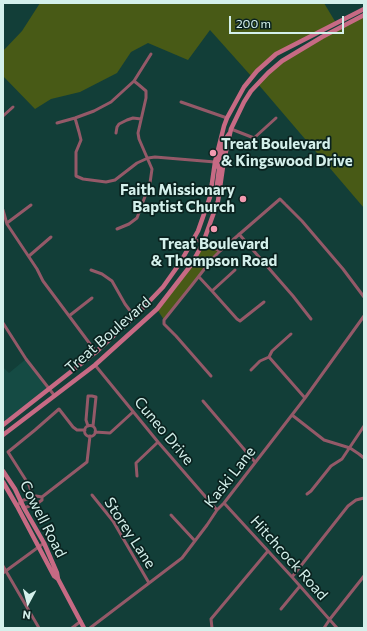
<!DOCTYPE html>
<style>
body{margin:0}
#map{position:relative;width:367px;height:631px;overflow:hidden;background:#123e38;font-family:Commissioner,sans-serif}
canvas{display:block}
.frame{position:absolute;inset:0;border:4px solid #d4f0eb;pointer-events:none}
.north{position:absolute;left:8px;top:583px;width:40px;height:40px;-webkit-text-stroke:3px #0a221f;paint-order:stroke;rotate:187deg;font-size:11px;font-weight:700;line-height:16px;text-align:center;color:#d4f0eb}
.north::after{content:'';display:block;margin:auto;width:14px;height:18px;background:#d4f0eb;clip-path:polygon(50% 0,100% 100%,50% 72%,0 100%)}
.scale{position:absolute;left:229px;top:16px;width:115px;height:18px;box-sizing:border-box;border:2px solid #d4f0eb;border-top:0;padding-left:5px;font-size:12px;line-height:14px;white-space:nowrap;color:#d4f0eb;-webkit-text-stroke:3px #0a221f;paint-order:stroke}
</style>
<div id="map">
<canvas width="367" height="631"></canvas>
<div class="frame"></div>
<div class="north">N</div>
<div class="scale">200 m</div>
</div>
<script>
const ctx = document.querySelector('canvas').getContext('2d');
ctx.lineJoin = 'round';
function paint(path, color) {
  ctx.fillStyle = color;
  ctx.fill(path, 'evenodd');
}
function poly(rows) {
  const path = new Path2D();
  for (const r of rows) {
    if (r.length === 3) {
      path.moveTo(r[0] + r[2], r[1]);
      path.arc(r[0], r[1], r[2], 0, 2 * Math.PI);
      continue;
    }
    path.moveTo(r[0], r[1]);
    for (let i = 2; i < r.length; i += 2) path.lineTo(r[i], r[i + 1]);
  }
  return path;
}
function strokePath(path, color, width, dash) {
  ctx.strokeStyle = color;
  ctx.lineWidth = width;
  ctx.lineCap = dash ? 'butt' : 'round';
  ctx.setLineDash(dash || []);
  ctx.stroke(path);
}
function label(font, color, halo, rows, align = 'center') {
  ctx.font = font + ' Commissioner,sans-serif';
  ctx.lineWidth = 3.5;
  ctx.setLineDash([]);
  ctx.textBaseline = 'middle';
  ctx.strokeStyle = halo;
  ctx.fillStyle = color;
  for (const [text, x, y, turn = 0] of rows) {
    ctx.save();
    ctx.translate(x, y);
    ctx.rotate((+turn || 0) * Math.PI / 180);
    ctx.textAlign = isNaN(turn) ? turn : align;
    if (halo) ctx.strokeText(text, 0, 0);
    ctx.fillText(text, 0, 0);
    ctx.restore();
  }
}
paint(poly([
 [26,359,49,389,3,425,3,367,9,373]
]), '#154b44');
paint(poly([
 [40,3,324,3,336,23,276,54,252,77,210,30,188,60,148,43,131,52,117,73,80,92,51,99,35,109,3,76,3,51,22,31],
 [364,15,364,208,258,84,283,61],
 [203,243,220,251,164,320,157,309,191,265]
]), '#485a16');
strokePath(poly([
 [181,102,227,118],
 [3,116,13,107],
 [75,118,79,132,81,140,76,152,76,176,83,179,106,182,115,180,137,163,148,158,155,157,215,162],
 [57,123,75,118,94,111,111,102,134,81,151,54],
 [231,129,254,138,276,118],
 [116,133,117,127,119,124,127,120,133,118,141,119],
 [286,205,302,221,343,269,364,297],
 [3,210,7,224,37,269,43,281,96,352],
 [7,223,31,205],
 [117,229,129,224,137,218,150,183,152,169,139,139,138,133,146,98,146,91,139,85,134,81],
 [239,234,293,296,311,319],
 [194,239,220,251,280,199,285,204],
 [29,256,51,237],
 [91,270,102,274,112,281,125,304,134,316],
 [199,277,212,291,237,319,240,321,264,302],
 [212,291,235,270],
 [69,316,92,298],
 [3,323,26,359,54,395],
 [269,357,305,398],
 [269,357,272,351,291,334],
 [95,365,158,442,217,510],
 [251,370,260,361,269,357],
 [211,376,176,336,164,324,164,320,192,285,213,258,220,251],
 [203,401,255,462],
 [292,415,324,440,350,448,359,454,364,458],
 [90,431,5.5],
 [88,426,86,420,88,396,92,396,96,397,93,426],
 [95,432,110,433,133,412],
 [137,476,136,463,158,442],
 [307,494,311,491,331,466,342,459,364,426],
 [92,495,113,521,149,583],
 [42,497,36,496,33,497,29,485,8,452,35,430,59,409,73,427,77,430,85,430],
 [224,503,292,577,337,628],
 [18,506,17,506,21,501,33,497],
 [24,508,38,503,42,500,42,497,87,462,90,436],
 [171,515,195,541],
 [3,566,39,628],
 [3,573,44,543],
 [292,577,348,506,356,500,364,498],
 [281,609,300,586],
 [72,628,81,621],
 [90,628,182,558,207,525,217,510,224,503,305,398,364,316],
 [212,628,211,619,268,551],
 [324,628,330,619,364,576]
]), '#945968', 3);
strokePath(poly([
 [215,162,219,160,220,157,224,141,229,134],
 [215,162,217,163,219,169,217,185,218,190],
 [3,425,96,352,141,310,163,287,180,263,198,231,210,197,215,162,224,126,227,118,244,87,257,71,276,54,364,9],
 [3,435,95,365,157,309,191,265,203,243,218,201,224,160,231,129,244,102,251,91,268,73,282,61,322,37,364,15],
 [3,471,15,489,24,508,44,543,57,573,58,579,84,628],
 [3,482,17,506,54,576,58,579]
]), '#c76a84', 4.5);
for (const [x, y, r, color] of [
 [213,153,4,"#f29ab0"],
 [243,199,4,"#f29ab0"],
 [214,229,4,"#f29ab0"]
]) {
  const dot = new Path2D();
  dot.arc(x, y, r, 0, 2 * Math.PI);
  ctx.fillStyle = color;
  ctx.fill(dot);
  strokePath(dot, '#0a221f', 1.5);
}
label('bold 15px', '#d4f0eb', '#0a221f', [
 ["Treat Boulevard",221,144],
 ["& Kingswood Drive",221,161],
 ["Faith Missionary",235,190,"right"],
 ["Baptist Church",235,207,"right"],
 ["Treat Boulevard",214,244,"center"],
 ["& Thompson Road",214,261,"center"]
], 'left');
label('15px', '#d4f0eb', '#0a221f', [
 ["Treat Boulevard",108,335,-41],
 ["Cuneo Drive",164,431,50],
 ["Kaski Lane",230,477,-52],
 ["Cowell Road",43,519,63],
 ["Storey Lane",130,533,57],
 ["Hitchcock Road",289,558,48]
]);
</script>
